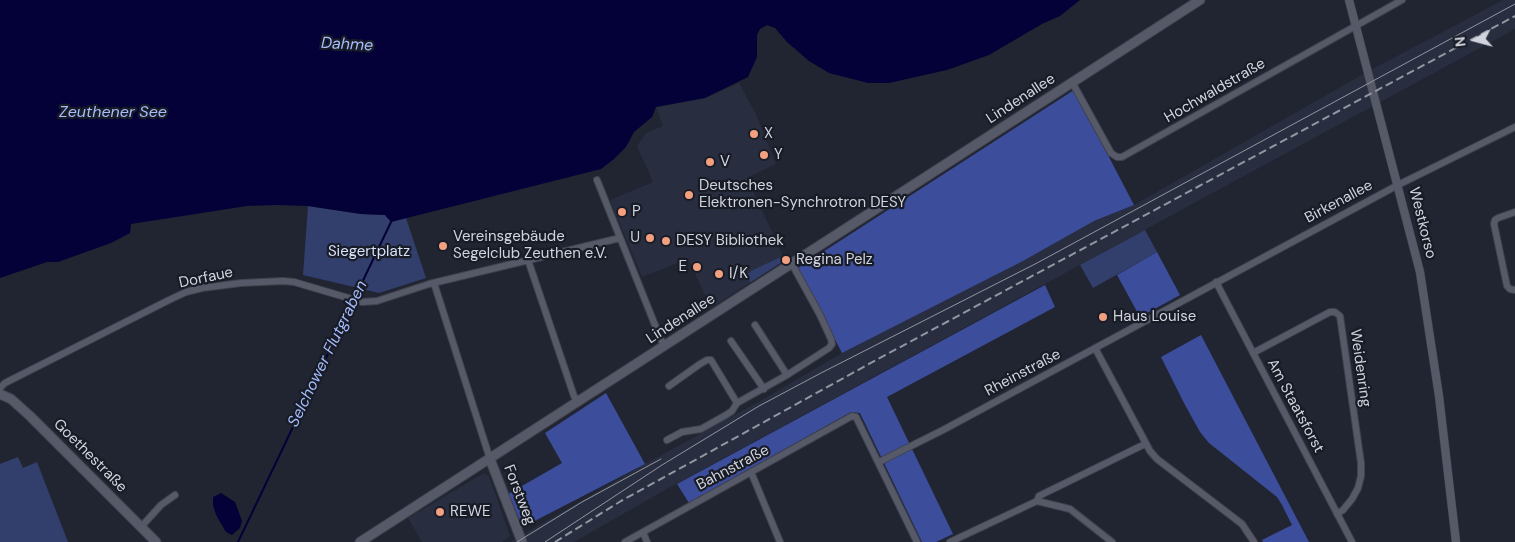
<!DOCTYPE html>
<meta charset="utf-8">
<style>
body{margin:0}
#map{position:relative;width:1515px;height:542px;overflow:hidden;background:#212531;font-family:"DM Sans",sans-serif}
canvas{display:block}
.north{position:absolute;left:1450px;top:15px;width:50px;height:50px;-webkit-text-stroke:4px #181c27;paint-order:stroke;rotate:263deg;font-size:14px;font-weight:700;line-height:20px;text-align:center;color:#d2d4dd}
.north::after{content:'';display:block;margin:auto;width:18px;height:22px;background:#d2d4dd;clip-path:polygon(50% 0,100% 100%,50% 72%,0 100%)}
</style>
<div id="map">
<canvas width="1515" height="542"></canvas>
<div class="north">N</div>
</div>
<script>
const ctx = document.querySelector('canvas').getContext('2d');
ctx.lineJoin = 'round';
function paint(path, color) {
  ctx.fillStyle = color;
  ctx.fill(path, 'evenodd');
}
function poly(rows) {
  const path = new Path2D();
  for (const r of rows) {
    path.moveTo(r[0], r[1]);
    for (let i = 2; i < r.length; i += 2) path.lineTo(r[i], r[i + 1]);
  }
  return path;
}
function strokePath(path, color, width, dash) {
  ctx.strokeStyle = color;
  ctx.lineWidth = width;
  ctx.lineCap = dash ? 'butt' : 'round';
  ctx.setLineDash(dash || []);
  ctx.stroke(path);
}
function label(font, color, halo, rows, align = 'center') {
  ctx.font = font + ' "DM Sans",sans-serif';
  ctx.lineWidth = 4.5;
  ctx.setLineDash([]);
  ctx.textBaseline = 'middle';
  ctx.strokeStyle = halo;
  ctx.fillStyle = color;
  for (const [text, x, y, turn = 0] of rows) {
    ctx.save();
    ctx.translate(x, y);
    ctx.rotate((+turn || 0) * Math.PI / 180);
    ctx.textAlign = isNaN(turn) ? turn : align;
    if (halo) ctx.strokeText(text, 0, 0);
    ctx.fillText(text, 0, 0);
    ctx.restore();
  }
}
paint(poly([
 [1503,0,1515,0,1515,29,665,490,574,542,510,542,645,464,760,401,842,353,1023,261,1094,221,1134,205,1365,73],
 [739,83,755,112,776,164,747,178,785,260,711,308,688,259,642,277,610,200,653,182,637,146,646,133,663,126,656,107,705,98],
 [484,473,489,476,510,536,502,542,422,542,408,518]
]), '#282e3f');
paint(poly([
 [308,206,361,214,385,215,391,222,406,218,426,278,379,293,303,275],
 [1145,230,1157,252,1093,288,1080,265],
 [783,256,785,260,751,282,749,280,747,281,744,275,751,272,751,271],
 [18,457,23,468,37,462,68,542,0,542,0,464]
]), '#323f6c');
paint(poly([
 [1074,90,1134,205,1094,221,1023,261,842,353,798,268],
 [1157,252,1180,295,1140,317,1117,275],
 [1045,285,1055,307,887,397,953,534,936,542,922,542,860,413,851,412,689,503,677,484],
 [1201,335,1309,542,1263,542,1262,540,1292,525,1282,505,1277,497,1209,443,1200,432,1185,405,1161,357],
 [606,393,645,464,523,527,508,494,562,463,545,433]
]), '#3c4d9c');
paint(poly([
 [0,0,1080,0,1060,16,1042,24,989,55,947,70,889,83,868,83,829,73,809,61,787,42,775,28,767,25,760,29,757,35,757,57,748,77,705,98,656,107,652,117,634,132,626,147,614,159,601,169,391,222,385,215,361,214,308,206,276,205,247,206,131,224,130,233,111,243,58,262,47,262,0,278],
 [221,493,235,502,242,521,240,528,232,535,226,532,216,515,213,505,213,497]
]), '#040038');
strokePath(poly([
 [238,542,391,222,391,219]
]), '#040038', 2);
const minor = poly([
 [1072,82,1111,153,1117,157,1122,157,1402,0],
 [597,180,661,340,665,346],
 [1515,212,1498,218,1495,220,1494,224,1507,286,1510,289,1515,290],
 [528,260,574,396,578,402],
 [1216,282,1352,542],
 [434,283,490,459],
 [755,325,787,375],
 [731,341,764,389],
 [1095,348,1150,451,1157,459,1242,524,1254,542],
 [1253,353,1330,312,1335,312,1340,316,1361,463,1361,476,1358,488,1352,499,1343,510,1337,514],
 [669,386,700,364,707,360,711,360,737,403],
 [0,388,5,383,167,301,186,292,202,288,241,283,283,281,294,282,362,302,377,301,429,284,620,238],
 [667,440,682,432,701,429,726,415,732,411,737,403,787,375,829,348,832,344,831,339,820,315,792,264],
 [879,462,943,430,1398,185,1515,127],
 [751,472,780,542],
 [1037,501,1039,496,1043,494,1145,444],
 [141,527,161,505,175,495],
 [643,532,647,542],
 [625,542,852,416,856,417,917,542],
 [950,542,1037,501,1070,509,1112,542]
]);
const tertiary = poly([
 [1349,0,1420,272,1439,396,1456,542]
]);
const secondary = poly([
 [0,394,11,399,30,416,156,542],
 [490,459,522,542],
 [360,542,1200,0]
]);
strokePath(minor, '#3f414c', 8);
strokePath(tertiary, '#3f414c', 9);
strokePath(secondary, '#3f414c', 11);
strokePath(minor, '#565a68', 6);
strokePath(tertiary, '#565a68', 8);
strokePath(secondary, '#565a68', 9);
strokePath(poly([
 [517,542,582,502,661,459],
 [545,542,662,465,759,406,821,373,1037,263,1515,4]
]), '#9396a0', 1);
strokePath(poly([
 [555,542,621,501,878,359,1515,16]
]), '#9396a0', 2, [8, 4]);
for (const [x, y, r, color] of [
 [754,134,5,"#f2a07f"],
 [764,155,5,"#f2a07f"],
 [710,162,5,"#f2a07f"],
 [689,195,5,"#f2a07f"],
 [622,212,5,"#f2a07f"],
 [650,238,5,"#f2a07f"],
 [666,241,5,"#f2a07f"],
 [443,246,5,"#f2a07f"],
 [786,260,5,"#f2a07f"],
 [697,267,5,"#f2a07f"],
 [719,274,5,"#f2a07f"],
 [1103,317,5,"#f2a07f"],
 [440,512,5,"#f2a07f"]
]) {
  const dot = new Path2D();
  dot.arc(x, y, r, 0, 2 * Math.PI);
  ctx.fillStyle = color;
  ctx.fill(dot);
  strokePath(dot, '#181c27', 2);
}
label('15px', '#d2d4dd', '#181c27', [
 ["Hochwaldstraße",1215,91,-30],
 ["Lindenallee",1021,99,-33],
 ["Birkenallee",1339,202,-28],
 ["Westkorso",1422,223,76],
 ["Dorfaue",206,278,-12],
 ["Lindenallee",681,319,-33],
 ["Weidenring",1360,368,82],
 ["Rheinstraße",1023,373,-28],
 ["Am Staatsforst",1295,406,62],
 ["Goethestraße",90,456,45],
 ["Bahnstraße",733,468,-28],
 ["Forstweg",519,495,69]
]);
label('15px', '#d2d4dd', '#181c27', [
 ["X",764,134],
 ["Y",774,155],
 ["V",720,162],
 ["Deutsches",699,186],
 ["Elektronen-Synchrotron DESY",699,203],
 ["P",632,212],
 ["Vereinsgebäude",453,237],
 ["Segelclub Zeuthen e.V.",453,254],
 ["U",640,238,"right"],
 ["DESY Bibliothek",676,241],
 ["Regina Pelz",796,260],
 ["E",687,267,"right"],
 ["I/K",729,274],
 ["Haus Louise",1113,317],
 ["REWE",450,512]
], 'left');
label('15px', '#d9e0f7', '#181c27', [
 ["Siegertplatz",369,252]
]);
label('italic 16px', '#a7bcfd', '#181c27', [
 ["Dahme",347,45,3],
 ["Zeuthener See",113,113],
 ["Selchower Flutgraben",328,354,-64]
]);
</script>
